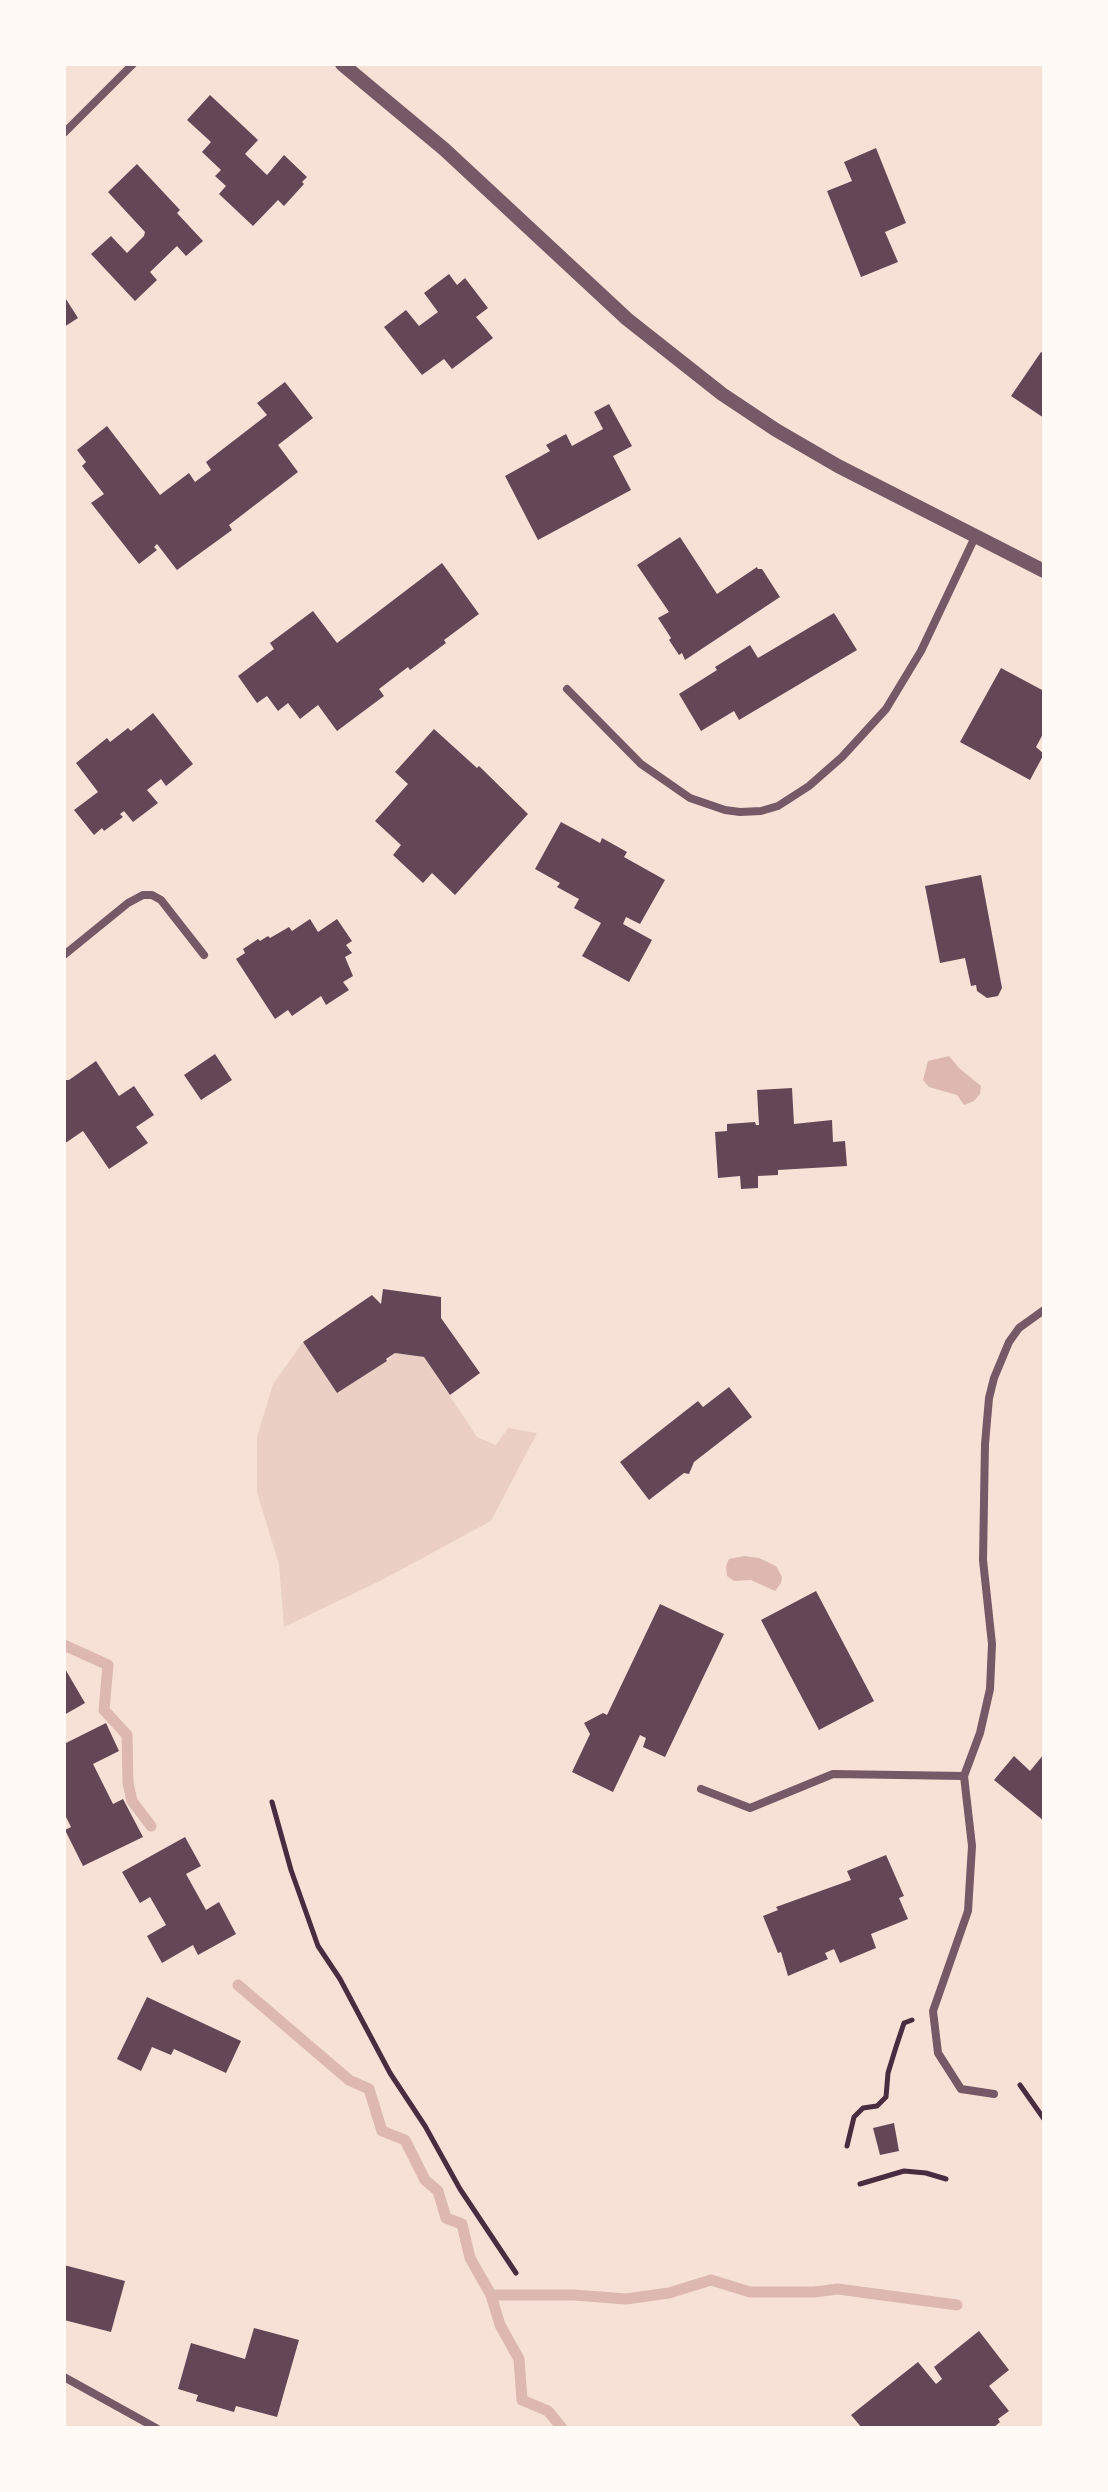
<!DOCTYPE html>
<style>
body{margin:0}
#map{position:relative;width:1108px;height:2492px;overflow:hidden;background:#f7e1d7;font-family:Quicksand,sans-serif}
canvas{display:block}
.frame{position:absolute;inset:0;border:66px solid #fffaf5;pointer-events:none}
</style>
<div id="map">
<canvas width="1108" height="2492"></canvas>
<div class="frame"></div>
</div>
<script>
const ctx = document.querySelector('canvas').getContext('2d');
ctx.lineJoin = 'round';
function paint(path, color) {
  ctx.fillStyle = color;
  ctx.fill(path, 'evenodd');
}
function poly(rows) {
  const path = new Path2D();
  for (const r of rows) {
    path.moveTo(r[0], r[1]);
    for (let i = 2; i < r.length; i += 2) path.lineTo(r[i], r[i + 1]);
  }
  return path;
}
function strokePath(path, color, width, dash) {
  ctx.strokeStyle = color;
  ctx.lineWidth = width;
  ctx.lineCap = dash ? 'butt' : 'round';
  ctx.setLineDash(dash || []);
  ctx.stroke(path);
}
paint(poly([
 [303,1342,337,1393,387,1361,395,1353,424,1357,477,1437,496,1445,508,1428,537,1433,491,1521,382,1580,284,1627,279,1565,257,1492,257,1437,273,1384]
]), '#ebcfc5');
paint(poly([
 [949,1056,959,1068,981,1086,980,1094,974,1101,964,1105,957,1095,929,1087,923,1080,928,1061],
 [744,1556,759,1558,776,1566,782,1577,781,1583,775,1591,751,1580,734,1581,727,1576,726,1566,729,1559]
]), '#dcb8b0');
strokePath(poly([
 [64,1645,108,1665,104,1710,127,1735,128,1783,132,1801,151,1826],
 [238,1985,349,2080,369,2089,382,2131,405,2140,425,2180,438,2191,446,2218,462,2224,470,2258,491,2295,500,2325,519,2359,522,2400,548,2411,562,2428],
 [491,2295,574,2295,626,2299,669,2293,711,2280,750,2292,814,2292,838,2289,957,2305]
]), '#dcb8b0', 11);
paint(poly([
 [210,95,258,140,245,154,267,175,284,155,307,177,302,182,304,184,284,206,278,200,253,226,219,194,226,186,215,176,221,170,202,152,211,142,187,120],
 [876,148,906,223,885,232,898,262,861,277,827,191,852,181,844,162],
 [137,164,180,210,177,213,203,241,186,256,177,246,150,272,157,280,135,301,91,254,111,236,127,253,144,236,145,232,108,192],
 [449,274,457,285,465,278,488,308,476,317,493,338,452,369,444,359,422,375,384,327,406,310,419,326,438,312,424,293],
 [64,296,78,318,64,327],
 [1041,352,1044,354,1044,418,1011,396],
 [285,382,313,418,278,445,298,472,229,525,232,530,177,570,157,544,154,547,157,550,139,564,91,503,104,494,82,466,86,462,77,450,107,426,160,495,189,473,195,482,211,470,206,462,267,415,257,403],
 [609,404,632,446,613,456,631,490,538,540,505,476,550,451,546,445,566,434,572,446,603,429,594,412],
 [680,537,717,594,757,567,758,569,762,569,780,597,685,660,682,653,679,655,669,640,671,638,658,618,669,612,637,565],
 [442,563,479,614,444,640,446,643,410,670,408,667,379,689,384,696,337,731,318,705,300,719,288,703,278,711,267,696,257,703,238,676,274,649,270,643,313,611,337,643],
 [834,613,857,650,739,720,734,711,701,731,679,694,717,670,715,667,750,645,758,658],
 [1001,668,1044,691,1044,732,1036,747,1044,754,1030,780,960,742],
 [153,713,193,764,166,786,161,779,147,790,158,803,133,822,124,811,120,814,123,817,104,831,102,828,94,835,74,810,98,792,76,763,107,738,110,742,128,728,131,731],
 [434,729,477,768,479,766,528,814,455,895,432,873,423,883,393,855,401,845,375,821,408,784,395,772],
 [561,822,600,843,602,838,627,852,624,857,665,880,640,924,626,917,623,924,652,940,629,982,582,956,601,923,574,908,579,899,557,887,560,883,535,869],
 [981,875,1002,988,998,996,987,998,977,991,976,985,971,986,965,958,940,963,925,886],
 [310,919,318,932,337,919,352,941,346,945,352,953,345,957,353,976,343,982,349,990,326,1005,321,996,292,1016,288,1010,275,1019,236,959,245,953,243,949,258,939,260,941,268,936,270,938,289,927,292,931],
 [215,1054,232,1080,201,1100,184,1075],
 [96,1061,119,1096,134,1086,154,1115,136,1127,148,1143,109,1169,83,1131,64,1144,64,1080,69,1080],
 [792,1088,794,1124,832,1120,833,1142,845,1141,847,1166,778,1170,778,1175,758,1176,758,1188,741,1189,740,1176,718,1178,715,1132,727,1131,727,1124,755,1122,756,1125,759,1125,757,1090],
 [383,1289,441,1297,441,1318,480,1373,450,1395,424,1357,395,1353,386,1359,387,1361,337,1393,303,1342,372,1295,381,1304],
 [729,1387,752,1417,694,1462,689,1474,684,1473,649,1500,620,1462,698,1401,703,1407],
 [816,1591,874,1701,819,1730,761,1620],
 [660,1604,724,1634,665,1757,643,1747,646,1738,640,1735,613,1792,572,1772,590,1734,584,1723,603,1713,607,1715],
 [64,1667,85,1703,64,1715],
 [106,1723,119,1751,93,1764,113,1804,123,1799,143,1837,83,1866,65,1830,71,1827,64,1813,64,1744],
 [1044,1754,1044,1821,994,1780,1014,1756,1030,1771],
 [185,1837,201,1866,186,1874,206,1910,219,1902,236,1934,198,1955,193,1945,162,1963,147,1936,166,1925,150,1897,140,1903,122,1872],
 [886,1855,904,1896,899,1898,908,1919,871,1934,876,1948,840,1963,834,1949,825,1953,828,1959,788,1976,781,1952,778,1953,763,1916,778,1910,776,1907,851,1880,847,1871],
 [147,1997,241,2041,226,2073,174,2049,171,2055,152,2047,141,2071,117,2059],
 [894,2123,899,2151,880,2155,873,2128],
 [64,2265,125,2281,111,2332,64,2320],
 [254,2328,299,2340,277,2417,236,2406,234,2412,196,2401,198,2395,178,2389,191,2343,245,2359],
 [979,2331,1009,2370,989,2386,1009,2411,998,2419,1000,2422,993,2428,862,2428,851,2415,918,2362,936,2384,942,2379,934,2367]
]), '#644757');
strokePath(poly([
 [272,1802,291,1870,318,1946,340,1979,390,2073,425,2126,460,2189,516,2273],
 [1020,2085,1044,2119],
 [847,2146,854,2117,863,2108,877,2106,886,2097,888,2073,896,2047,904,2023,912,2020],
 [860,2184,904,2171,926,2173,946,2179]
]), '#4a2c40', 5);
strokePath(poly([
 [64,133,133,64],
 [567,689,641,764,690,798,725,810,740,812,761,811,778,806,809,786,842,757,886,709,921,651,975,537],
 [64,955,128,903,143,895,152,895,161,900,204,955],
 [701,1789,750,1808,833,1774,964,1776],
 [994,2094,961,2089,938,2053,933,2011,968,1911,972,1846,964,1776,980,1733,990,1689,992,1644,983,1560,985,1444,989,1398,994,1378,1009,1342,1019,1328,1044,1310],
 [64,2377,156,2428]
]), '#755966', 8);
strokePath(poly([
 [342,64,444,149,627,319,722,394,776,430,838,466,1044,571]
]), '#755966', 14);
</script>
